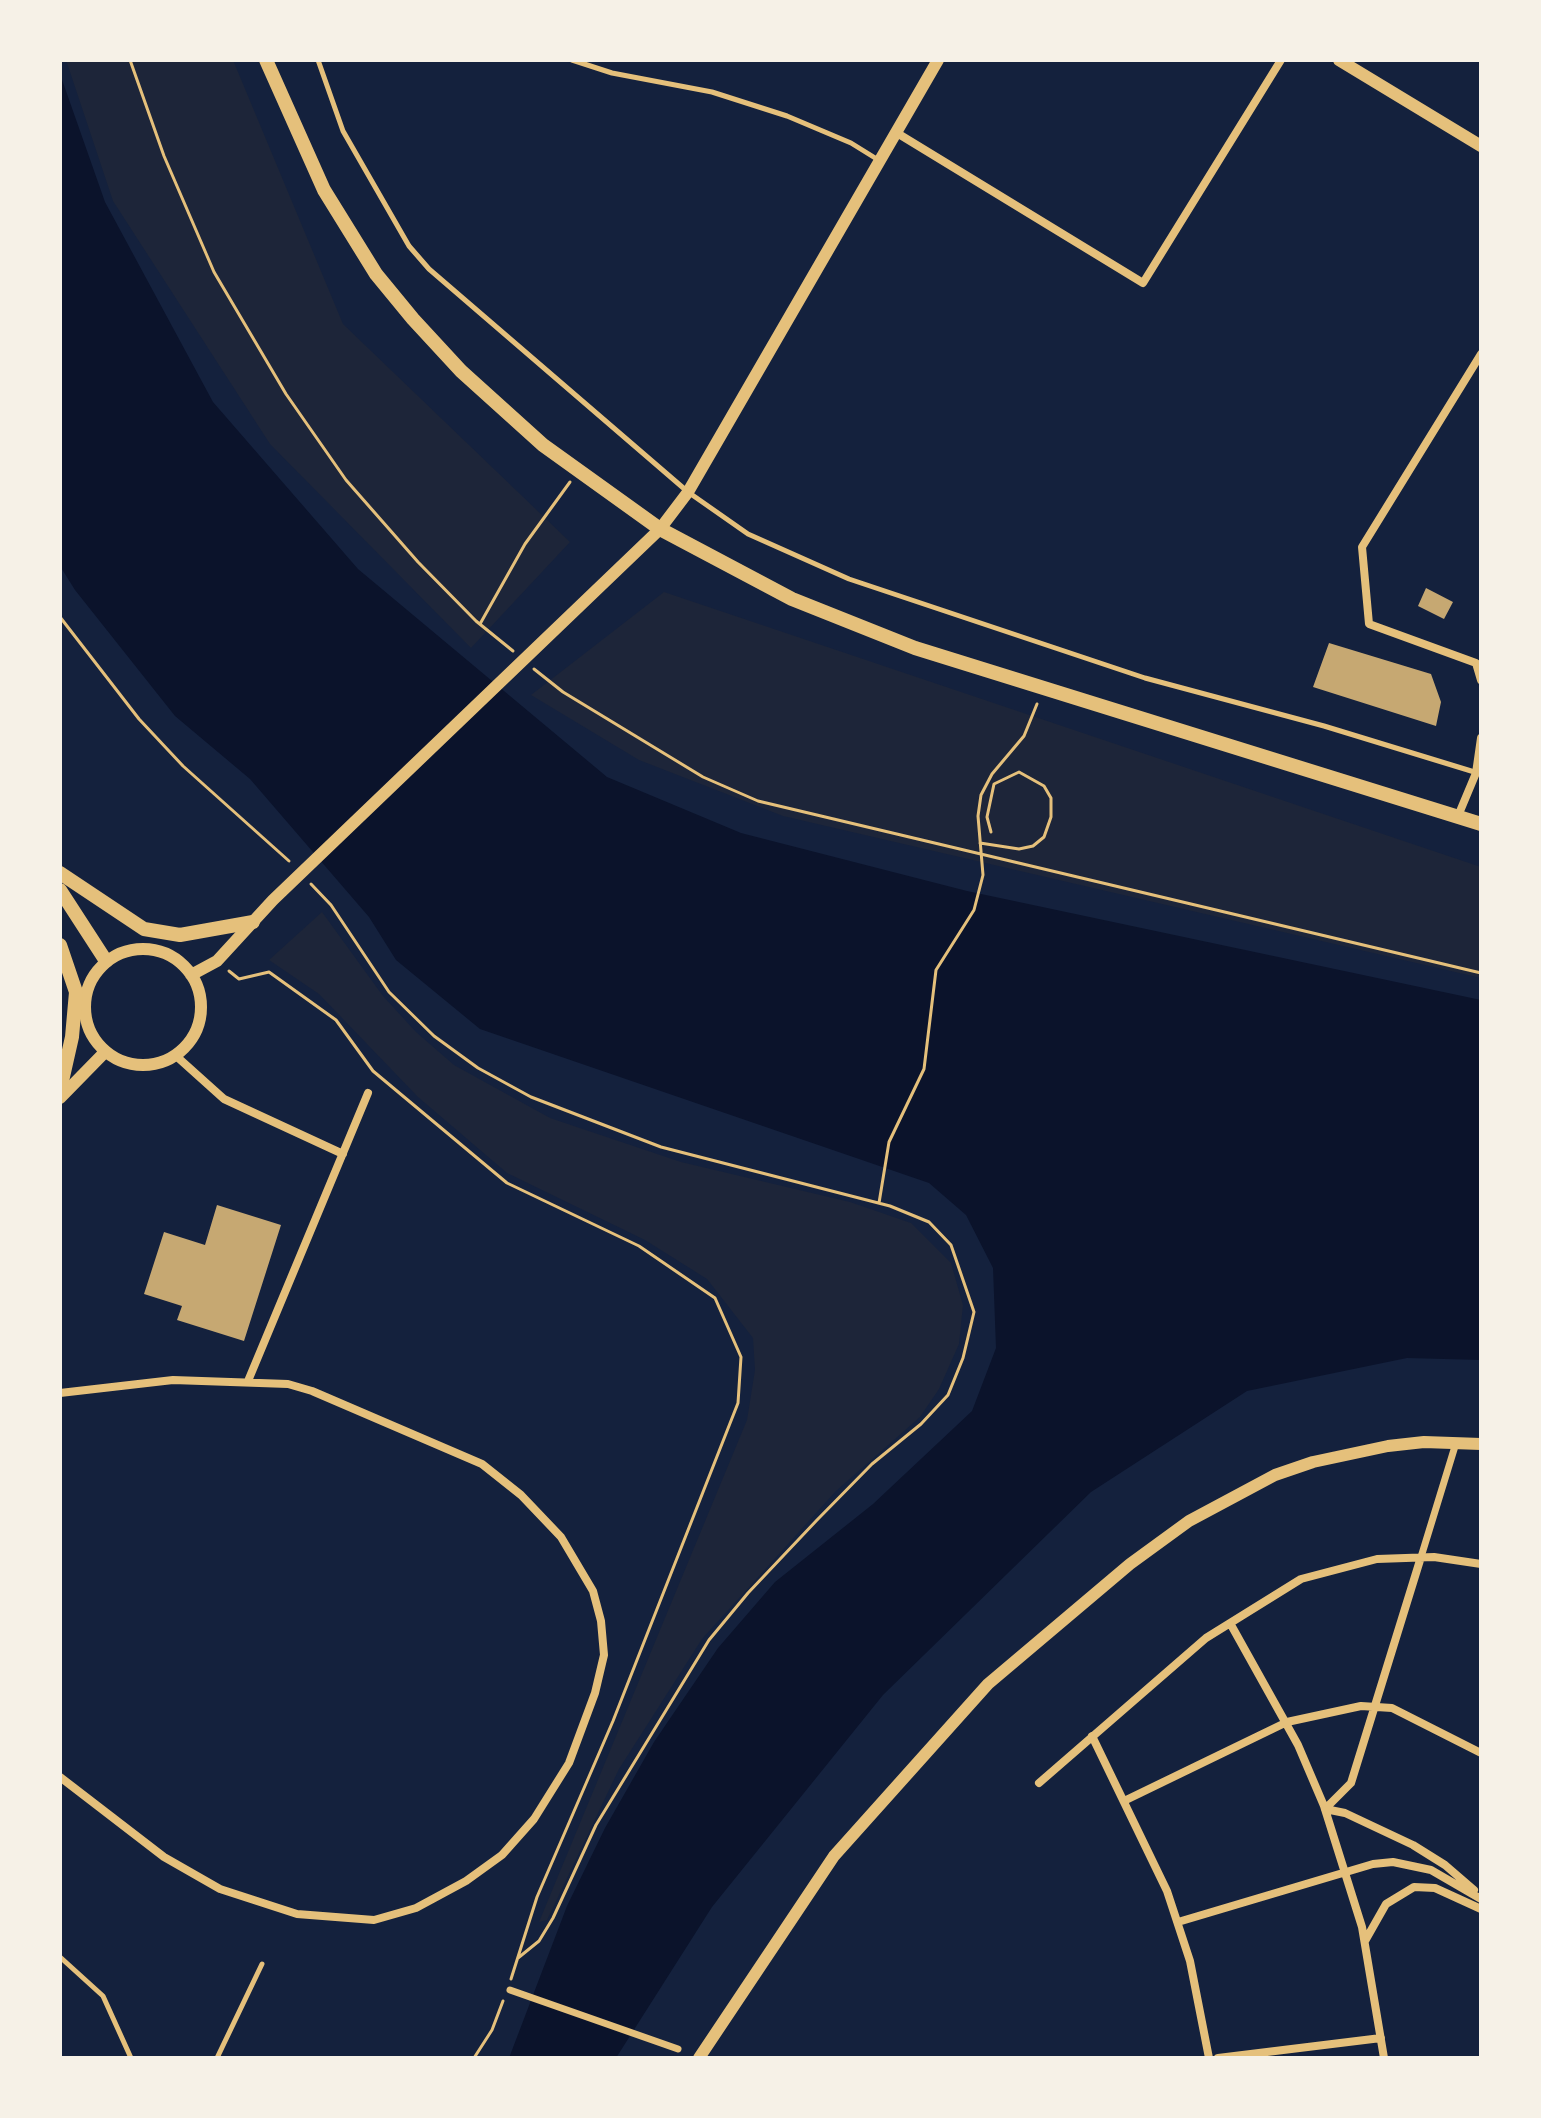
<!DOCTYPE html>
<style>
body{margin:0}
#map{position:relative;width:1541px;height:2118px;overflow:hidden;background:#14213d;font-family:"Asap Condensed",sans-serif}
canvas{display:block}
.frame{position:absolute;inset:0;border:62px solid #f6f1e7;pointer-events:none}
</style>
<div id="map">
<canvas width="1541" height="2118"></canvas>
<div class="frame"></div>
</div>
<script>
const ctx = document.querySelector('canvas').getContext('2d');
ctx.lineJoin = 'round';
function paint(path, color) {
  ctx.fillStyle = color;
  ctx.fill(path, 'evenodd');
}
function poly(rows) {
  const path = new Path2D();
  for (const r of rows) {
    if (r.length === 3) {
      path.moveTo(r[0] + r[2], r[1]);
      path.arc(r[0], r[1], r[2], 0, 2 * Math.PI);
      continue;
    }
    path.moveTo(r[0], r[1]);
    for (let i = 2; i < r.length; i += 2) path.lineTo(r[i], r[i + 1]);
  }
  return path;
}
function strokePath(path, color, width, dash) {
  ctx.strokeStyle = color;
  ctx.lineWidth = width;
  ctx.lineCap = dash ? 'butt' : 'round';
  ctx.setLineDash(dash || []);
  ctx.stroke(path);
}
paint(poly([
 [66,60,233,60,343,324,570,542,471,648,270,444,113,201],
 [664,592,1481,867,1481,978,783,816,639,760,531,695],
 [322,912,383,996,416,1032,454,1065,550,1118,681,1162,850,1202,911,1223,951,1263,963,1305,959,1344,939,1389,920,1417,836,1491,702,1639,619,1769,547,1920,539,1922,747,1420,755,1370,753,1338,707,1279,645,1240,507,1173,418,1097,319,994,269,960]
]), '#1d2539');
paint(poly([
 [60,74,105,202,213,402,358,569,607,777,741,833,967,891,1481,1000,1481,1360,1407,1358,1247,1391,1091,1492,883,1695,712,1907,616,2058,509,2058,567,1906,605,1828,654,1742,718,1648,775,1582,873,1504,972,1411,996,1348,993,1268,966,1215,929,1183,480,1029,396,960,369,917,250,779,175,716,75,590,60,566]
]), '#0b132b');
paint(poly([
 [1426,588,1453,602,1444,619,1418,606],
 [1329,643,1431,674,1441,702,1436,726,1313,687],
 [217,1205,281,1225,244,1341,177,1320,182,1306,144,1294,164,1232,205,1245]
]), '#c6a872');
strokePath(poly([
 [130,60,164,156,214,272,286,394,346,480,418,562,476,621,513,651],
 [60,617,139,719,183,766,289,861],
 [480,624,525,544,570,482],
 [534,669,563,692,703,777,758,801,1481,973],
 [980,843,1019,849,1033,846,1044,837,1051,817,1051,798,1044,786,1019,772,994,784,987,817,991,832],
 [311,884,331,905,389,992,434,1036,478,1068,531,1097,661,1147,890,1206,929,1222,951,1245,974,1312,963,1358,948,1395,921,1424,872,1464,817,1520,748,1593,709,1640,596,1825,553,1918,539,1941,518,1958],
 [229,971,239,979,269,972,336,1020,373,1071,507,1183,639,1246,715,1298,741,1357,738,1403,613,1721,537,1897,511,1979],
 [879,1203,889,1142,924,1069,936,970,974,910,983,875,978,816,981,795,992,774,1024,736,1037,704],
 [474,2058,492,2030,503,2001]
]), '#e5c07b', 3);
strokePath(poly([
 [318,60,343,131,409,246,429,269,688,492,748,534,849,579,1145,678,1324,726,1481,774],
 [572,60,612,73,712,92,787,116,851,143,880,161],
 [60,1957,103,1996,131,2058],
 [217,2058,262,1964]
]), '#e5c07b', 5);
strokePath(poly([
 [1421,1557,1456,1443],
 [510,1990,678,2049]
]), '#e5c07b', 7);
strokePath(poly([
 [897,133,1143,283,1281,60],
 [1481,354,1362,547,1369,624,1476,663,1481,680],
 [1458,816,1476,773,1481,738],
 [175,1055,224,1099,343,1154],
 [248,1381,368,1093],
 [60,1393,173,1380,288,1384,312,1391,482,1464,521,1495,561,1537,593,1591,601,1621,604,1655,595,1693,569,1763,534,1819,502,1855,466,1881,416,1908,374,1920,297,1914,220,1889,164,1857,60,1777],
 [1230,1623,1298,1745,1324,1806,1362,1927,1384,2058],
 [1092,1736,1167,1891,1190,1961,1209,2058],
 [1039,1783,1206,1638,1301,1579,1377,1559,1434,1557,1481,1564],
 [1126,1800,1287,1722,1361,1706,1392,1708,1481,1753],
 [1325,1809,1351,1783,1421,1557],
 [1325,1809,1345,1813,1413,1845,1445,1865,1474,1890],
 [1178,1922,1373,1864,1393,1862,1431,1870,1481,1899],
 [1365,1941,1386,1904,1414,1887,1435,1888,1481,1909],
 [1218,2058,1381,2038]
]), '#e5c07b', 8);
strokePath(poly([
 [1339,60,1481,146],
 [143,1007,58],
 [191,975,217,961,273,900,660,529,688,492,938,60],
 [60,1098,105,1052],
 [699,2058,834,1856,988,1684,1130,1564,1189,1521,1275,1475,1313,1462,1388,1446,1424,1442,1481,1444]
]), '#e5c07b', 12);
strokePath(poly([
 [266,60,324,190,376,274,413,319,461,371,543,445,660,529,792,599,915,648,1481,824],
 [60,873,144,929,180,935,253,922],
 [60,890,106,961],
 [60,945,76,992,72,1037,60,1090]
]), '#e5c07b', 14);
</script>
